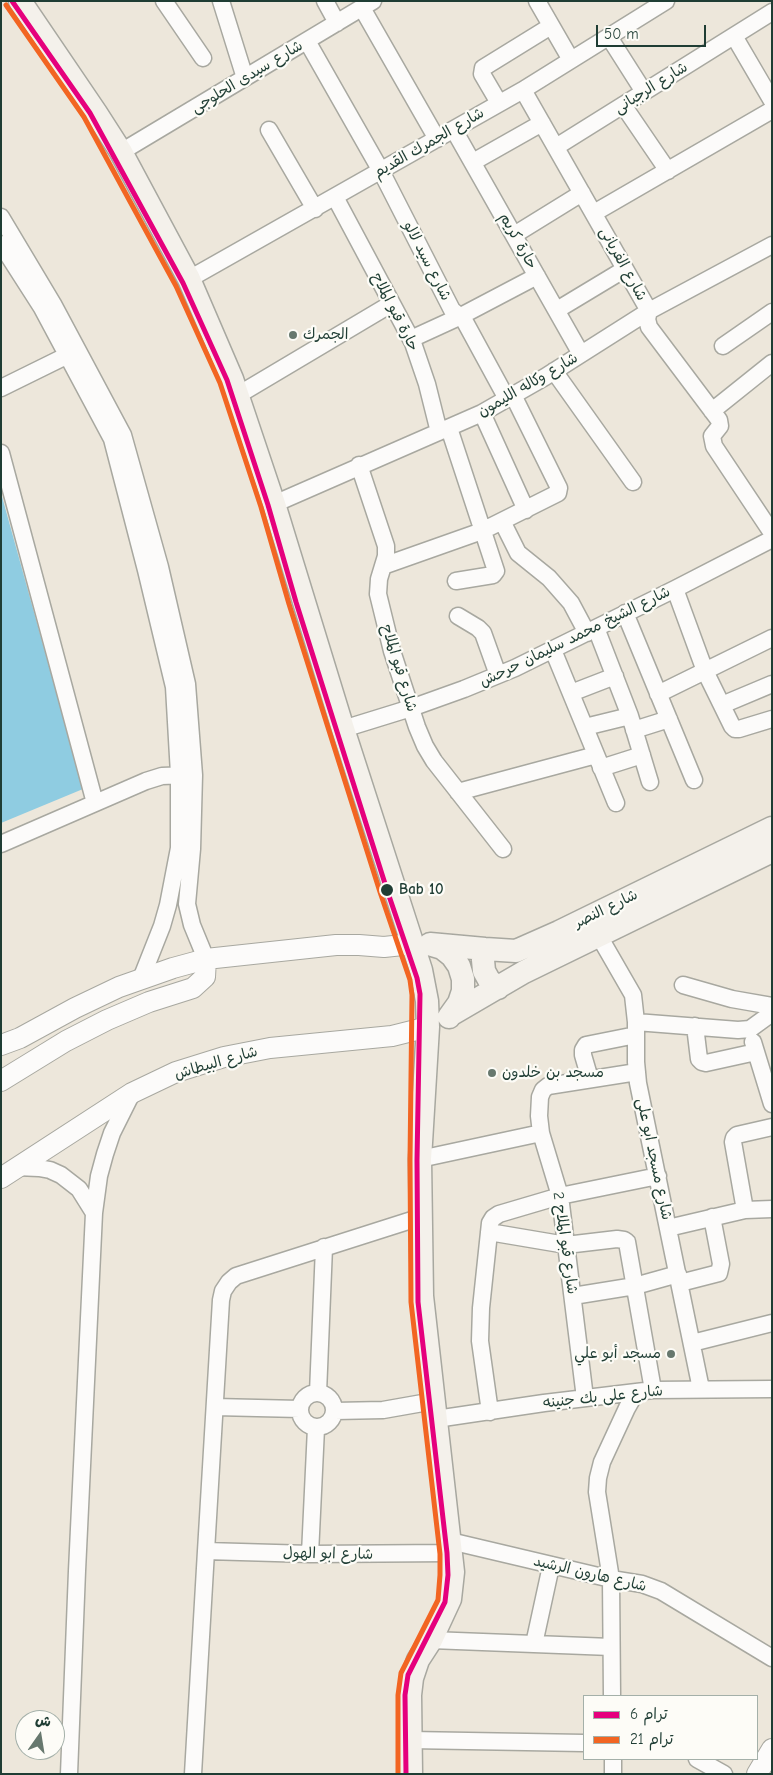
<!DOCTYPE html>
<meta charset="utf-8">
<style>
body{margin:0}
#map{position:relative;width:773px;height:1775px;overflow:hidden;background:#ede7db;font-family:"Comic Neue","Playpen Sans Arabic",sans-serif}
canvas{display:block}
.frame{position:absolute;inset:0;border:2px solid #1f3d34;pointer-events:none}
.legend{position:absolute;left:583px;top:1695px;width:175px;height:65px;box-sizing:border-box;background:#fdfcf7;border:1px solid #a4b0a9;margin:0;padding:6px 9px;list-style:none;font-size:15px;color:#1f3d34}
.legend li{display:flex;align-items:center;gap:10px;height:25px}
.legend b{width:25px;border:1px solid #a4b0a9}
.north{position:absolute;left:15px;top:1710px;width:50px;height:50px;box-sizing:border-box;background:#fdfcf7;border:1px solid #a4b0a9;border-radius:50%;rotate:13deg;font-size:14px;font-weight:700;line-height:20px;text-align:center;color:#1f3d34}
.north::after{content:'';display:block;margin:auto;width:18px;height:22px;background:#67786e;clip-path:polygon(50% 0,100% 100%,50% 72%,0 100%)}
.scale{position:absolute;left:596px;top:25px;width:110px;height:22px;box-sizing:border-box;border:2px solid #1f3d34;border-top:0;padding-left:6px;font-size:15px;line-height:18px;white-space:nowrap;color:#1f3d34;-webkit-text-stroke:4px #fdfcf7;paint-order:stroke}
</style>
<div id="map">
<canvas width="773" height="1775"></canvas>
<div class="frame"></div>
<ul class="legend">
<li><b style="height:6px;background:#e5007d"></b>ترام 6</li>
<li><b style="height:6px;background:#f26522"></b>ترام 21</li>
</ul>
<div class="north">ش</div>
<div class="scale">50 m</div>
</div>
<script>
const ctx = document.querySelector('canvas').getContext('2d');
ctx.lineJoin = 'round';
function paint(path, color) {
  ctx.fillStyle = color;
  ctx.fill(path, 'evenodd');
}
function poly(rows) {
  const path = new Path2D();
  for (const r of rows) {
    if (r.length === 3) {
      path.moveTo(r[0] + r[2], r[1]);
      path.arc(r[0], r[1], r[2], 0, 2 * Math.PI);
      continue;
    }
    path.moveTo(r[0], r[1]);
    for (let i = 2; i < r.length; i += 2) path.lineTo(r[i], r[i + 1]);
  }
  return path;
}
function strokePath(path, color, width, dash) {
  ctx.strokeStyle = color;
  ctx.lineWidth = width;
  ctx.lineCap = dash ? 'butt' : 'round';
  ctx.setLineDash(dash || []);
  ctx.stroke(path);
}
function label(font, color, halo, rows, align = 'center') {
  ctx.font = font + ' "Comic Neue","Playpen Sans Arabic",sans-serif';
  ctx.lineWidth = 4.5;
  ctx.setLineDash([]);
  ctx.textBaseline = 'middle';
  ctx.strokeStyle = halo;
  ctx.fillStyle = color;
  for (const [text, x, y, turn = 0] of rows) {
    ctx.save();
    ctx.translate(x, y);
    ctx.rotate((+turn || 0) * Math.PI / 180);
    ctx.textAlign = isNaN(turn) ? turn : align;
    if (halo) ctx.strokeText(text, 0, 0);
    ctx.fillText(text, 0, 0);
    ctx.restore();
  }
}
paint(poly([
 [1,493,83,789,1,823]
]), '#8fcce1');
const minor = poly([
 [164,1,203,58],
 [221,1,245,78],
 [325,1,337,23],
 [537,1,571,60],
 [362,8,437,139],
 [734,36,772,101],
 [609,37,644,92],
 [307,41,381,171,452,310,464,320,507,399],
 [523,90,649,311,647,319,649,327,719,420,720,426,712,436,714,446,772,533],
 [499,103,482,74,483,68,551,26],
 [623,105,668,171],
 [269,130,315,209],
 [454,130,581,354],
 [556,147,772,12],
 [121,152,373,1],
 [473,162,542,123],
 [335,197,413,343,427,384,439,432],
 [594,213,772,110],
 [1,217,53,304,123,435,160,567,187,684,194,775,192,849,187,904,192,925,206,959],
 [514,235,582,193],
 [1,244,42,308,112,439,146,570,174,687,179,774,179,848,168,905,162,926,141,979],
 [189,279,523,90,666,1],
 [557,310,625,269],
 [411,339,459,317,537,276],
 [723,346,772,312],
 [554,371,633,482],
 [1,388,66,356],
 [238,395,391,304],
 [712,411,772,363],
 [482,413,526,510],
 [449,428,496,571,493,575,456,581],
 [1,453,95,803],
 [359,465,386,546,386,556,379,579,378,594,392,651,417,727,425,746,434,761,503,849],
 [274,504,482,413,545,377,649,311,772,245],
 [502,521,518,553,549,578,571,603,587,633],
 [383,566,482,531,558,493,559,488,513,395],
 [675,589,705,671,732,726,735,729,739,729,772,719],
 [625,613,694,780],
 [458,616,478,628,483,633,498,675],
 [596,628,630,716,650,782],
 [553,650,616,803],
 [571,693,615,676],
 [658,694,772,638],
 [722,705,772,684],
 [585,727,630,716],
 [343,729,411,708,464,689,515,668,675,589,772,539],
 [634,730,669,719],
 [601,768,642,755],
 [458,792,596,755],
 [1,844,146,781,162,776,188,775],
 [599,936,633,995,636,1022,636,1062,638,1083,701,1389],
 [683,985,732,999,772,1006],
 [636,1022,738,1030,750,1029,772,1013],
 [695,1026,699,1059,702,1062,706,1063,756,1052],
 [753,1042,772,1104],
 [590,1079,583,1055,583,1050,586,1045,636,1035],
 [420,1159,541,1133],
 [16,1167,39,1168,50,1170,61,1175,79,1189,94,1213],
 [745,1210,733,1142,734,1138,737,1135,772,1127],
 [668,1228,745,1210,772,1209],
 [489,1232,566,1245,617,1239,624,1240,627,1242,653,1390],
 [680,1283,719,1273,721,1264,712,1217],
 [573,1296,635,1286,678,1274],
 [692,1343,772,1323],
 [317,1410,17],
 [318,1393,324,1247],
 [585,1398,560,1196,541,1133,539,1116,540,1097,543,1090,548,1086,637,1072],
 [215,1407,300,1409],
 [335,1411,383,1410,434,1401],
 [490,1412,480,1341,481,1308,490,1223,493,1218,499,1214,560,1196,658,1176],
 [436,1419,544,1403,653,1390,772,1389],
 [450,1541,611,1579,642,1584,661,1591,772,1658],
 [206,1551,310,1554,451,1553],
 [310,1554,316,1428],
 [431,1640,611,1647],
 [534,1644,551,1566],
 [612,1696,611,1579,597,1492,598,1478,602,1462,627,1408,636,1392],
 [410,1740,584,1743],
 [613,1759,613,1774],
 [697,1759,724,1774],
 [69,1774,77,1571,94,1213,99,1176,105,1154,112,1133,132,1093],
 [193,1774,206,1551,221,1300,223,1291,229,1282,236,1276,421,1217]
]);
const tertiary = poly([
 [1,1045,20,1038,75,1008,119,987,173,968,206,959,336,945,359,945,384,947,412,944],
 [1,1081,66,1041,107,1020,149,1002,193,988,205,977,206,959],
 [1,1178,132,1093,176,1072,224,1057,270,1048,392,1036,428,1027],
 [757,1774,772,1749]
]);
const secondary = poly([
 [20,1,96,113,121,152,189,279,232,379,274,504,343,729,421,970,427,1001,428,1027,420,1159,422,1296,453,1572,450,1599,431,1640,418,1660,412,1678,410,1695,411,1774],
 [430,944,485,949,516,951,559,932,772,828],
 [432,945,442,948,452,956,459,966,463,979,463,991,459,1003,449,1017],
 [485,949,483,960,484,971,489,980,498,988],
 [452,1014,524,972,772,851]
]);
strokePath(minor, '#a8a8a0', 19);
strokePath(tertiary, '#a8a8a0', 22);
strokePath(secondary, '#a8a8a0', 25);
strokePath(minor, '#fcfbfa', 16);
strokePath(tertiary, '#fcfbfa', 20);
strokePath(secondary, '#f4f1eb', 22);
strokePath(poly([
 [12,1,90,113,183,283,227,380,268,505,296,602,387,890,417,978,420,994,417,1160,418,1302,447,1553,448,1575,445,1602,408,1675,405,1695,406,1774]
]), '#e5007d', 5);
strokePath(poly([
 [6,5,84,117,176,286,220,383,261,507,289,604,380,892,410,980,412,995,410,1160,411,1302,440,1554,440,1575,438,1600,401,1673,398,1695,398,1774]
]), '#f26522', 5);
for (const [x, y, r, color] of [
 [293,335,5,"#67786e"],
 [387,890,7,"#1f3d34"],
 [492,1073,5,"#67786e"],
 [671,1354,5,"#67786e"]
]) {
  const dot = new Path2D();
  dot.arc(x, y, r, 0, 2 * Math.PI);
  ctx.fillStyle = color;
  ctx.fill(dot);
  strokePath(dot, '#fdfcf7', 2);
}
label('15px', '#1f3d34', '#fdfcf7', [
 ["شارع سيدى الحلوجى",247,77,-31],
 ["شارع الرجبانى",651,88,-32],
 ["شارع الجمرك القديم",429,143,-30],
 ["حارة كريم",518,241,61],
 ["شارع سيد لالو",427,261,63],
 ["شارع الفريانى",623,264,61],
 ["حارة قبو الملاح",395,312,63],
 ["شارع وكاله الليمون",528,385,-30],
 ["شارع الشيخ محمد سليمان حرحش",575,637,-26],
 ["شارع قبو الملاح",399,668,73],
 ["شارع النصر",606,909,-26],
 ["شارع البيطاش",216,1063,-16],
 ["شارع مسجد ابو على",654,1159,78],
 ["شارع قبو الملاح 2",565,1243,82],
 ["شارع على بك جنينه",603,1397,-6],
 ["شارع ابو الهول",328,1554,1],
 ["شارع هارون الرشيد",590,1574,13]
]);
label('15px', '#1f3d34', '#fdfcf7', [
 ["الجمرك",303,335],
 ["مسجد بن خلدون",502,1073],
 ["مسجد أبو علي",661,1354,"right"]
], 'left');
label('bold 15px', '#1f3d34', '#fdfcf7', [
 ["Bab 10",399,890]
], 'left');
</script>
